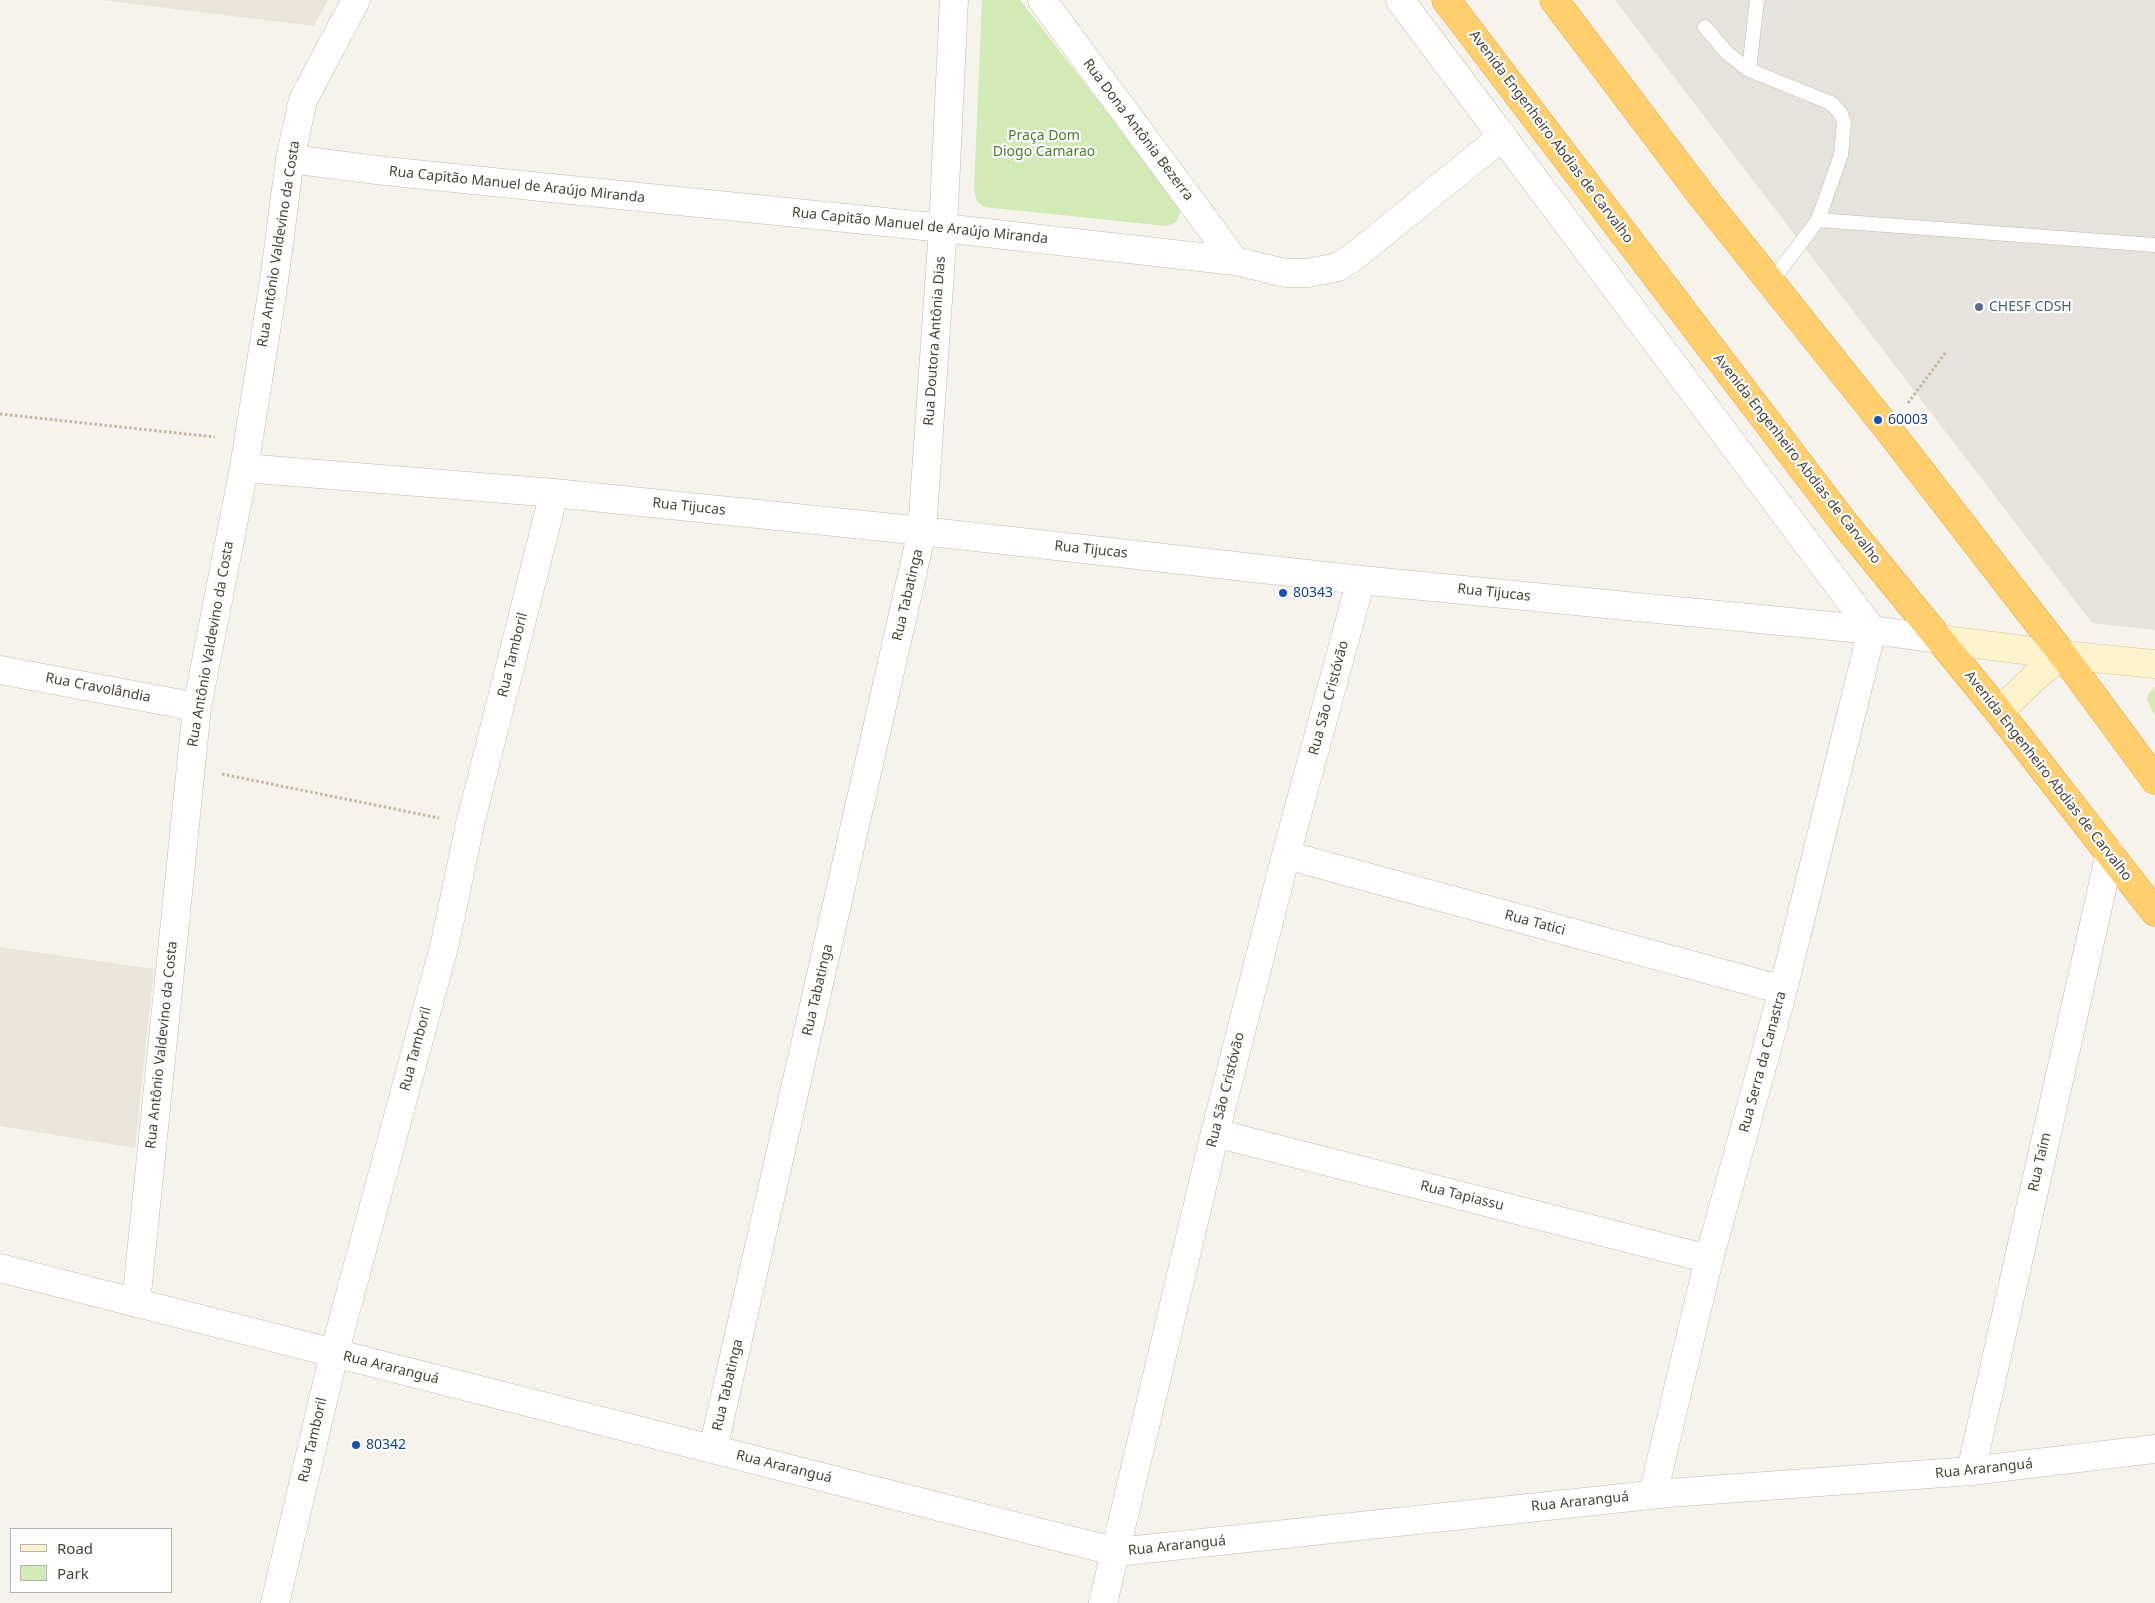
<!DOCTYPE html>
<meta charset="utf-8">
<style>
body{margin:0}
#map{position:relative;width:2155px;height:1603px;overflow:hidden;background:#f6f3ec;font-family:"Noto Sans",sans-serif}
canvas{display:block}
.legend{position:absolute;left:10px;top:1528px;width:162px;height:65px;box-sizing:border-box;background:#fff;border:1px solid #b7b4b0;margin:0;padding:6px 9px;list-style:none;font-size:15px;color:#4b4439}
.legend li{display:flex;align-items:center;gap:10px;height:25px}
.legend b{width:25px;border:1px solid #b7b4b0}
</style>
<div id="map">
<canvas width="2155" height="1603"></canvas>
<ul class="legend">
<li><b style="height:6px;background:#fff3cd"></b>Road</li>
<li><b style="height:14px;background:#d2eab5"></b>Park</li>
</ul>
</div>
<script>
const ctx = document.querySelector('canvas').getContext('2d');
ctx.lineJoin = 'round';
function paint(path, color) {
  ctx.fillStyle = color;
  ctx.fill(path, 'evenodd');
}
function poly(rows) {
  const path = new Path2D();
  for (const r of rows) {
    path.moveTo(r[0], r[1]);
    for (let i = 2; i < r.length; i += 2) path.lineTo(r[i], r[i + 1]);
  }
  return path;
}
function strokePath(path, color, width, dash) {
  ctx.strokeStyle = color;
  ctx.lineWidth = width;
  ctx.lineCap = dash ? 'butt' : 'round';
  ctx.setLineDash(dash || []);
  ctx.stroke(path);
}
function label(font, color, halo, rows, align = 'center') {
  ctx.font = font + ' "Noto Sans",sans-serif';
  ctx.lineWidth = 4.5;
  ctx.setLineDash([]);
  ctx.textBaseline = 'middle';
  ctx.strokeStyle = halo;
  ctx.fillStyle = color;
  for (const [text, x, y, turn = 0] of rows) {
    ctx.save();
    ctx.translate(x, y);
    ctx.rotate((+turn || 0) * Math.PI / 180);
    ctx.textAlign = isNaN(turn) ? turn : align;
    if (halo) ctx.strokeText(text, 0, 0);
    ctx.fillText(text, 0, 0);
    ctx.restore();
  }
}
paint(poly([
 [102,0,328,0,314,26],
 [0,947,154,969,135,1148,0,1126]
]), '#eae5da');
paint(poly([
 [1615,0,2155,0,2155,630,2092,623]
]), '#e6e2dd');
paint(poly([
 [982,0,1020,0,1177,202,1180,214,1175,223,1166,226,984,207,977,201,974,191],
 [2155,687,2155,716,2147,700,2149,693]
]), '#d2eab5');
const lane = poly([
 [1757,0,1749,70,1831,103,1841,114,1844,123,1841,155,1818,220,1771,282],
 [1705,27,1727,53,1749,70],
 [1818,220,2155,245]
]);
const street = poly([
 [1042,0,1235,261],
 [1400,0,1872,630,1783,990,1709,1259,1653,1494],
 [290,159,385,171,943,228,1235,261,1285,273,1308,273,1338,267,1351,259,1503,136],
 [244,468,554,493,922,531,1361,580,1872,630,1938,639],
 [0,670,197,707],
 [1286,855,1783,990],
 [1215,1133,1709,1259],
 [0,1268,1117,1552,1669,1493,1971,1471,2155,1449],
 [136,1303,197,707,244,468,274,281,290,159,303,100,356,0],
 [713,1449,922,531,943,228,954,0],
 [1971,1471,2110,853],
 [275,1603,334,1354,445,943,470,824,554,493],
 [1103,1603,1215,1133,1286,855,1361,580]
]);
const secondary = poly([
 [1938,639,2063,655,2155,664],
 [1999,712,2036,676,2063,655]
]);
const highway = poly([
 [1446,0,1845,524,1999,712,2155,912],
 [1554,0,1702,196,1888,429,2063,655,2155,780]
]);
strokePath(lane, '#c2bbae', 15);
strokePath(street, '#c2bbae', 29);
strokePath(secondary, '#d6c79b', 29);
strokePath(highway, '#e0a43c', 29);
strokePath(poly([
 [1908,403,1946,352],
 [0,414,215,437],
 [222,774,439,818]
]), '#c4b79f', 3, [2.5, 2.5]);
strokePath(lane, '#fff', 14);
strokePath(street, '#fff', 28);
strokePath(secondary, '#fff3cd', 28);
strokePath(highway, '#ffcf6e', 28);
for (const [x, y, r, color] of [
 [1979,307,5,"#5c6f8a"],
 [1878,420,5,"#1a4fb4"],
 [1283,593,5,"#1a4fb4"],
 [356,1445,5,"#1a4fb4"]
]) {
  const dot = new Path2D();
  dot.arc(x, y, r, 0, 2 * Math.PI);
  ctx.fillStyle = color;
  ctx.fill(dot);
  strokePath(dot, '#fff', 2);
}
label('14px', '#4b4439', '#fff', [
 ["Rua Dona Antônia Bezerra",1138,130,53],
 ["Avenida Engenheiro Abdias de Carvalho",1551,137,53],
 ["Rua Capitão Manuel de Araújo Miranda",517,185,6],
 ["Rua Capitão Manuel de Araújo Miranda",920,226,6],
 ["Rua Antônio Valdevino da Costa",279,244,-81],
 ["Rua Doutora Antônia Dias",935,341,-86],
 ["Avenida Engenheiro Abdias de Carvalho",1797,459,52],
 ["Rua Tijucas",689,507,6],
 ["Rua Tijucas",1091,550,6],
 ["Rua Tijucas",1494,593,6],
 ["Rua Tabatinga",908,595,-77],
 ["Rua Antônio Valdevino da Costa",211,644,-80],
 ["Rua Tamboril",513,655,-76],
 ["Rua Cravolândia",98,688,11],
 ["Rua São Cristóvão",1329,698,-75],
 ["Avenida Engenheiro Abdias de Carvalho",2048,776,52],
 ["Rua Tatici",1535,923,15],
 ["Rua Tabatinga",818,990,-77],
 ["Rua Antônio Valdevino da Costa",162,1045,-84],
 ["Rua Tamboril",416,1049,-75],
 ["Rua Serra da Canastra",1763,1062,-75],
 ["Rua São Cristóvão",1226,1090,-76],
 ["Rua Taím",2040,1162,-77],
 ["Rua Tapiassu",1462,1196,14],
 ["Rua Araranguá",391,1368,14],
 ["Rua Tabatinga",728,1385,-77],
 ["Rua Tamboril",313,1440,-77],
 ["Rua Araranguá",784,1467,14],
 ["Rua Araranguá",1984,1469,-6],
 ["Rua Araranguá",1580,1502,-6],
 ["Rua Araranguá",1177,1546,-6]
]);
label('14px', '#4a7f2a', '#fff', [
 ["Praça Dom",1044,136],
 ["Diogo Camarao",1044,152]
]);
label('14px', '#4e5e75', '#fff', [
 ["CHESF CDSH",1989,307]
], 'left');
label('14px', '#164399', '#fff', [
 ["60003",1888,420],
 ["80343",1293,593],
 ["80342",366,1445]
], 'left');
</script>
